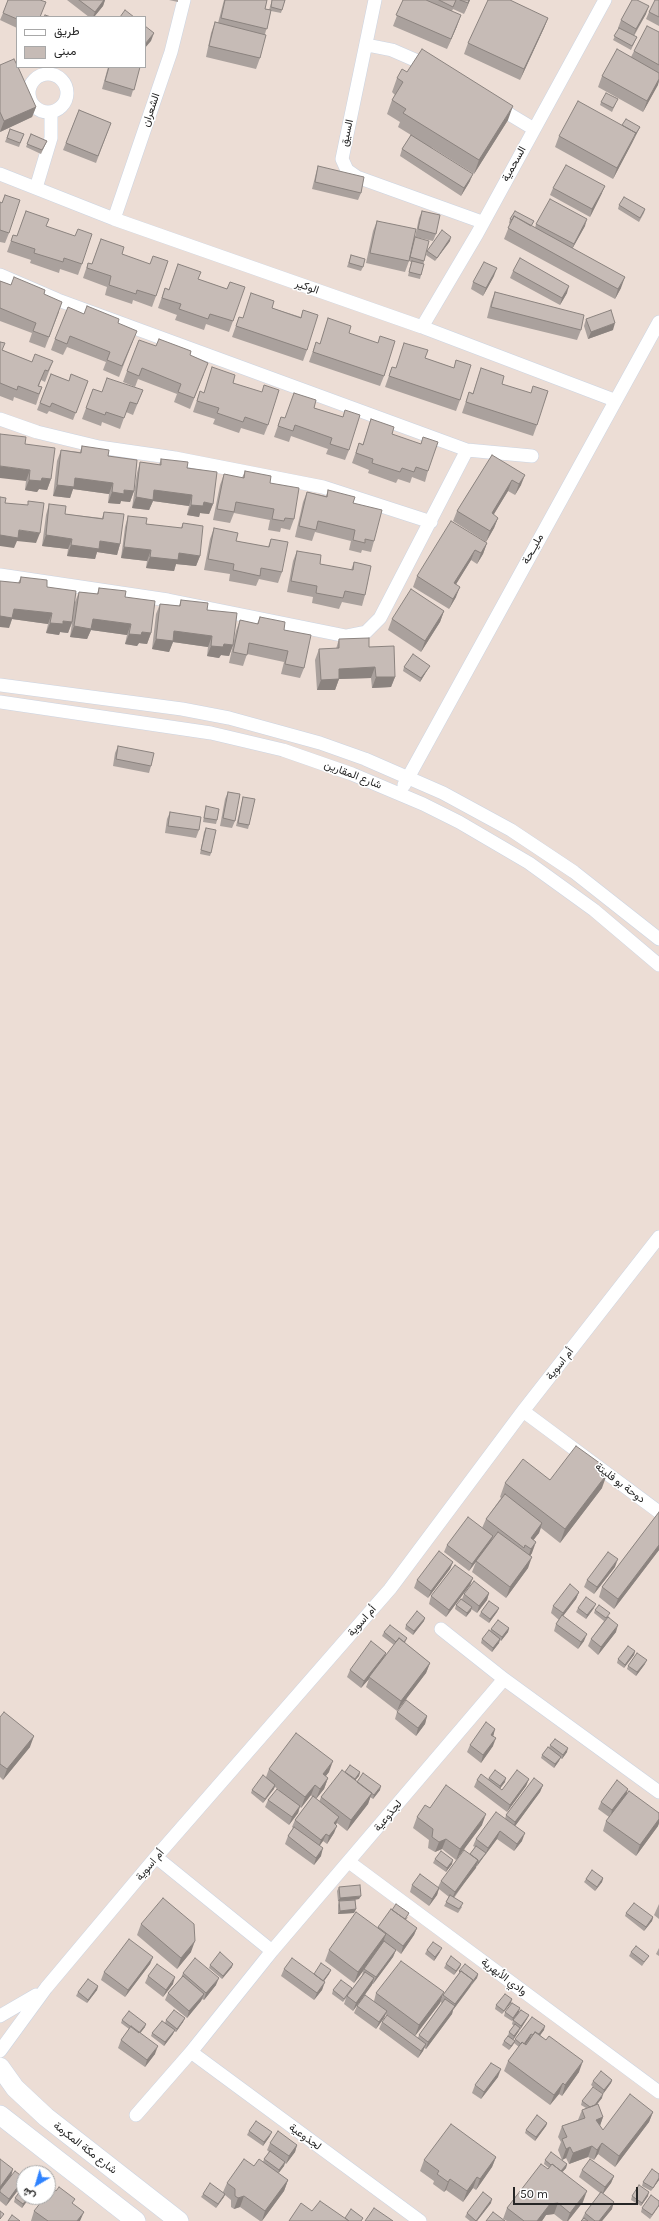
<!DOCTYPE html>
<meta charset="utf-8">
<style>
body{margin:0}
#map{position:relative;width:659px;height:2221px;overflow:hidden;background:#ecddd5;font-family:Karla,Vazirmatn,sans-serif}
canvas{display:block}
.legend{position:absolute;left:16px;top:16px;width:130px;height:52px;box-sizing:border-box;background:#fff;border:1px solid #a8a8a8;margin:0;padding:5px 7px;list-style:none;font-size:12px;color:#262626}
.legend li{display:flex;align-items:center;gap:8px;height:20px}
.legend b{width:20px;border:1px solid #a8a8a8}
.north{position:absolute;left:16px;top:2165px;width:40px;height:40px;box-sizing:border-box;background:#fff;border:1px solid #a8a8a8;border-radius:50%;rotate:218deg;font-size:11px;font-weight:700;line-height:16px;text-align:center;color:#262626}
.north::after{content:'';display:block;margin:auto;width:14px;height:18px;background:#2f83ff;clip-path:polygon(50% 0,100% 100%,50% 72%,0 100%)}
.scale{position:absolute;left:513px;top:2187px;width:125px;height:18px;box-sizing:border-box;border:2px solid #262626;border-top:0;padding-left:5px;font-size:12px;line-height:14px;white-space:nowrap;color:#262626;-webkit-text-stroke:3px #fff;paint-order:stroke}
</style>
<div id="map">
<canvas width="659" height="2221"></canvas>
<ul class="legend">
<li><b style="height:5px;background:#fff"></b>طريق</li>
<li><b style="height:11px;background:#c6bbb6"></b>مبنى</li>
</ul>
<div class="north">ش</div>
<div class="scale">50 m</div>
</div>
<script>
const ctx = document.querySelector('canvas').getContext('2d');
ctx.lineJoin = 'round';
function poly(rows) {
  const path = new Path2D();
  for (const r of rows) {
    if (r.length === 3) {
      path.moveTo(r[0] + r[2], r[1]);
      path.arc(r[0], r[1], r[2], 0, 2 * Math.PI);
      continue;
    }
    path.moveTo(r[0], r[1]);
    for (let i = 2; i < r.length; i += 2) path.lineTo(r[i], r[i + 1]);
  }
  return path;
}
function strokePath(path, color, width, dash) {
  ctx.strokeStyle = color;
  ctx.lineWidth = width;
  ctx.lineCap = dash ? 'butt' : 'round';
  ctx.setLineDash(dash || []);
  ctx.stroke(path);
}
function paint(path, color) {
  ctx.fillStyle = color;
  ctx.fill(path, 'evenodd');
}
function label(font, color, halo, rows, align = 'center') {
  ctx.font = font + ' Karla,Vazirmatn,sans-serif';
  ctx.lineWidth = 3;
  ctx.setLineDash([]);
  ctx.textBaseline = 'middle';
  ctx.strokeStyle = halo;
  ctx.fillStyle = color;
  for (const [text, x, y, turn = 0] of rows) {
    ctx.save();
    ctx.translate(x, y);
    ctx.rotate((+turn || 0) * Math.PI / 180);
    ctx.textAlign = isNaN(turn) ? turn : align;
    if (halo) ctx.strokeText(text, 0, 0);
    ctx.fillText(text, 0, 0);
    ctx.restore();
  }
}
const street = poly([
 [375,0,342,159,347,170,357,177,482,222],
 [367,45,392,50,431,67],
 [48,93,19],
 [494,105,534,129],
 [0,174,114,219,422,327,614,400],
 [36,188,51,138,51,113],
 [114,219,171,52,184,0],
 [0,275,58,300,467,450,532,456],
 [422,327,477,234,605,0],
 [0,419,37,432,99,447,175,458,323,487,431,522],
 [0,575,168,600,346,636,366,632,380,618,467,450],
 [0,685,182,709,229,718,320,743,365,759,443,793,511,830,574,872,659,939],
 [0,702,211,733,283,750,352,774,423,804,459,822,529,863,594,910,659,965],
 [404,785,659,322],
 [523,1411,659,1512],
 [441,1629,504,1679,659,1792],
 [156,1857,272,1951],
 [349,1862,659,2092],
 [0,2016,36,1995],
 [0,2051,46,1988,156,1857,390,1589,523,1411,659,1237],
 [191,2052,420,2221],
 [136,2115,191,2052,272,1951,504,1679]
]);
const secondary = poly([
 [0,2067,15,2088,46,2117,179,2221],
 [0,2115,136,2221]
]);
strokePath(street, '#cbd4e2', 14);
strokePath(secondary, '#cbd4e2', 20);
strokePath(street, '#fff', 13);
strokePath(secondary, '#fff', 19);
paint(poly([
 [67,0,105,0,103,6,94,17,89,17],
 [169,0,178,0,178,2],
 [224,0,267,0,265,9,269,10,272,0,285,0,281,13,271,11,265,34,260,58,256,69,206,57,211,33,215,22,218,23],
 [403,0,470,0,464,14,453,9,452,11,457,26,447,49,393,26],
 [659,0,659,26,646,19,649,12],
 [3,13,17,17,17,28,0,20],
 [646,14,634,36,637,37,631,50,613,40,619,28,618,28,621,20],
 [548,18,544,28,520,80,464,54,468,43],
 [659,32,659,82,643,112,598,87,602,76,631,57,634,51],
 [0,65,36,107,32,117,0,132],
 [108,67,140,67,131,97,102,89],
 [407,72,508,120,474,174,431,147,470,181,461,196,400,156,402,149,411,135,398,127,400,122,387,114,392,100,395,95,392,92,397,78],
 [601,102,616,103,612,112,600,105],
 [79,110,111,123,96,163,63,150],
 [622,125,640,127,632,143,613,179,555,147,559,136],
 [10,129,24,134,19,147,5,142],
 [31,134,47,141,41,154,26,147],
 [318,166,361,193,358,200,312,189,316,173],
 [553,188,602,193,590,217,550,195],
 [5,195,9,233,5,243,0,242,0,202,2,203],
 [619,205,645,209,644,213,639,222,618,209],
 [26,211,46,226,82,264,78,275,60,269,59,273,30,263,31,260,7,252,13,235,17,236],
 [422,211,436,234,433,241,415,237,419,218],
 [510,219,532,226,535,228,536,224,585,226,572,249,621,288,615,299,504,239,510,224,509,223],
 [377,221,414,240,424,261,421,275,420,279,408,276,411,262,409,261,405,272,366,263,373,231],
 [101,239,122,254,156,296,152,307,133,300,132,304,105,295,107,287,83,278,88,263,92,264],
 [450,241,435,261,426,255,427,251],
 [351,255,363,267,361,271,347,267],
 [178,264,198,279,227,289,230,282,233,321,229,332,206,324,204,330,175,320,177,315,158,308,165,288,169,289],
 [513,271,567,293,560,305,510,278],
 [494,276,483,296,471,289,473,282],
 [0,281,11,285,59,312,45,348,29,342,32,333,0,321],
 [495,292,581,330,577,340,487,318,491,302],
 [272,308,301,317,303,310,307,350,303,361,232,337,239,317,243,318],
 [84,314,118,323,133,341,119,377,103,370,106,362,67,347,63,355,51,350,55,339],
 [328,318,384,376,380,386,309,362,316,342,320,344],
 [586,319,613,330,588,339,584,326],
 [0,342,2,350,32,362,53,361,45,382,41,380,39,386,42,387,36,405,14,397,13,401,0,396],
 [156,346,204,374,190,409,174,402,177,394,138,379,135,387,123,382,127,371],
 [425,358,454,368,456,360,460,400,456,411,385,387,392,367,396,368],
 [212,367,233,383,268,425,264,435,241,428,239,433,213,424,215,419,193,412,200,391,204,393],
 [481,368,502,384,537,425,533,436,462,413,469,392,473,393],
 [51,374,69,381,88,381,73,420,49,411,47,414,37,410],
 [93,389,102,392,143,390,133,415,126,412,120,429,102,422,101,426,82,419],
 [314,408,343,417,345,410,349,450,345,460,326,454,328,449,291,436,289,442,274,437,281,417,285,418],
 [371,419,392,434,428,471,425,482,412,477,410,483,398,479,396,483,368,473,369,470,352,463,359,443,363,444],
 [25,444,51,479,47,490,39,489,37,492,25,490,26,481],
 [82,446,108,456,134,491,130,502,121,501,120,504,108,503,109,494,73,489,70,498,53,496,57,461,61,450,80,452],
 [492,455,521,485,515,495,508,491,493,515,498,518,494,528,486,542,453,521,457,511],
 [161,459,187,468,213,504,209,514,200,513,199,517,187,515,189,506,153,501,149,510,132,508,137,473,140,462,159,465],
 [245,471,270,483,294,519,290,530,281,528,280,532,268,530,270,520,234,513,230,523,213,520,220,485,224,474,242,478],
 [328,490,353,503,374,541,371,552,362,550,361,553,349,550,351,541,315,532,312,541,295,537,303,502,307,492,326,496],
 [49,504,65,514,102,518,104,512,120,544,117,555,97,552,95,559,67,556,68,549,42,546,46,515],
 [128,516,146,524,181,528,183,523,200,556,196,566,176,564,174,571,146,568,147,561,121,558,125,527],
 [214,528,236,541,268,547,271,539,282,572,278,583,259,579,256,586,229,581,230,574,204,570,210,539],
 [487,543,483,554,477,564,471,560,456,584,456,597,449,609,413,587,417,576],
 [297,551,320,564,351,570,354,562,365,595,362,606,342,602,339,609,312,603,313,597,287,592,293,561],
 [21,577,47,587,75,602,79,592,97,594,99,588,125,597,151,633,147,644,139,643,137,646,125,644,127,635,91,630,87,639,70,637,72,623,68,633,60,632,59,635,46,633,48,624,12,619,9,628,18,583],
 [181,600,207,610,233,645,229,656,221,655,219,658,207,656,208,647,173,642,169,652,152,649,156,614,160,604,179,606],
 [444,611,440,622,421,652,388,630,392,619],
 [260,617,284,630,304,668,300,678,281,674,284,662,247,654,243,666,229,663,236,631,240,620,257,624],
 [339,639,369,647,395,677,391,687,372,688,371,678,339,679,335,690,317,690,315,660,319,649,336,649],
 [404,667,428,669,420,682,403,671],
 [118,746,151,766,149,773,113,766,115,753],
 [228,792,235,821,232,828,220,826,225,799],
 [243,797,249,825,248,829,236,826],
 [206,806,217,820,216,824,203,822,205,810],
 [170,812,199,830,196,838,165,833,167,819],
 [206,828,211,853,210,856,200,854,204,832],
 [601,1464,599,1469,602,1488,560,1543,541,1528,539,1533,533,1540,532,1553,530,1556,528,1568,506,1598,472,1572,476,1562,469,1571,444,1552,447,1545,482,1528,486,1519,501,1498,500,1497,505,1483,550,1480],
 [659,1512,659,1550,614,1609,599,1597,602,1587],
 [453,1562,450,1569,428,1598,414,1588,417,1580],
 [615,1567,594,1594,584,1587,587,1580],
 [473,1578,470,1585,446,1617,429,1604,431,1596],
 [579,1592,576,1599,563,1616,584,1641,578,1649,554,1631,556,1624,559,1620,551,1613,553,1606],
 [489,1593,487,1600,477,1613,471,1609,466,1617,455,1609,456,1605,462,1599,464,1594],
 [499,1608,497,1612,489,1623,479,1616,481,1612],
 [578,1608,594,1608,586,1619,576,1612],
 [595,1610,609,1617,616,1632,598,1655,588,1646,591,1639,604,1621,594,1613],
 [424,1621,413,1635,405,1629,406,1625],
 [509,1628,508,1632,501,1641,500,1640,499,1643,492,1652,481,1643,482,1639,490,1631,491,1629],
 [384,1632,407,1638,405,1643,430,1663,426,1673,397,1711,366,1687,369,1679,361,1688,347,1677,350,1670,386,1653,384,1658,394,1645,382,1636],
 [635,1651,634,1655,624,1668,617,1663,618,1659],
 [645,1664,636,1676,627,1669,628,1666],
 [397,1712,427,1716,425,1724,416,1736,395,1719],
 [0,1717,30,1747,3,1780,0,1777],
 [495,1729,493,1736,493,1746,481,1763,467,1752,470,1745],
 [550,1745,567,1752,562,1759,560,1758,559,1761,554,1768,541,1758,542,1755,549,1748],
 [350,1765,360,1772,359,1776,355,1780,357,1782,380,1790,373,1799,370,1797,368,1804,347,1831,337,1823,336,1825,334,1833,327,1844,323,1841,319,1846,321,1856,314,1865,285,1844,288,1836,293,1828,292,1827,295,1820,312,1797,311,1795,301,1808,300,1807,298,1813,289,1825,265,1807,268,1800,279,1790,275,1787,263,1803,251,1793,252,1790,266,1777,269,1769,329,1772,325,1776,328,1778,324,1789,316,1799,319,1802,321,1797,345,1772],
 [489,1778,505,1782,500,1788,502,1790,529,1779,526,1786,507,1812,474,1787,477,1780,488,1779],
 [543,1785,540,1792,515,1826,522,1841,514,1851,497,1839,477,1866,476,1866,454,1898,462,1907,458,1913,444,1906,449,1897,439,1889,437,1895,429,1906,410,1892,412,1885,438,1887,441,1881,470,1854,475,1847,473,1846,476,1839,505,1819,506,1815],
 [627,1793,659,1813,659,1823,658,1826,636,1856,603,1831,606,1821,609,1817,598,1809,601,1802],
 [430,1808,482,1825,456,1860,442,1849,435,1852,428,1848,429,1840,413,1828,417,1817],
 [435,1859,452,1864,446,1872,433,1863],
 [603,1878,602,1882,595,1891,584,1882,586,1879],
 [339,1887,359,1899,355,1900,356,1909,354,1913,338,1914,338,1905,339,1901,338,1901,337,1891],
 [659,1904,659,1919,654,1915],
 [626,1913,653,1917,652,1921,644,1931,625,1916],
 [408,1917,406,1920,417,1928,414,1935,401,1954,396,1950,393,1957,373,1984,372,1984,353,2011,344,2004,346,1998,343,2002,332,1994,333,1990,351,1990,362,1976,363,1971,354,1983,325,1961,329,1950,377,1928],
 [141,1924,191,1952,177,1969,137,1935],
 [659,1948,659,1956,656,1954],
 [427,1950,440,1952,434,1961,425,1954],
 [631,1952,649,1956,647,1959,642,1966,629,1956],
 [153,1957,150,1964,125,1997,101,1980,104,1972],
 [446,1964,461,1964,460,1967,454,1975,444,1968],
 [210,1965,232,1967,222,1979,209,1968],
 [284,1969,314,1974,331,1970,329,1974,324,1981,322,1990,314,2000,281,1976],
 [459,1971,478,1974,477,1978,453,2010,452,2014,426,2049,424,2048,423,2051,418,2058,379,2029,382,2022,418,2038,419,2035,442,2003,440,2002,443,1995,459,1973],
 [183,1973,216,1985,204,2000,202,1999,201,2001,187,2018,165,2000,168,1993,181,1978],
 [148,1976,173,1984,163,1997,145,1983],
 [98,1986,97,1990,87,2003,76,1996,78,1992],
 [376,1993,440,2003,415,2036,386,2014,384,2018,376,2029,354,2013,357,2006,374,2001],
 [511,2003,502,2014,495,2009,496,2005],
 [505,2012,519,2012,512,2021,504,2016],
 [529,2015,527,2019,513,2040,514,2041,515,2039,544,2030,540,2035,579,2072,562,2096,559,2094,550,2105,504,2071,508,2061,519,2047,514,2043,509,2050,502,2045,504,2041,508,2036,509,2032,514,2026,512,2024,513,2020],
 [185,2018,183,2022,176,2032,174,2031,173,2034,164,2046,151,2036,152,2033,165,2023,166,2020],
 [122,2020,145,2027,140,2033,155,2054,145,2067,118,2048,121,2040,129,2029,121,2023],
 [498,2077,481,2099,472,2093,475,2085],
 [612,2080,611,2083,603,2094,591,2085,593,2081],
 [602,2098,597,2104,603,2117,600,2126,603,2130,653,2112,649,2122,615,2167,598,2154,594,2160,588,2157,569,2164,566,2158,562,2160,558,2150,561,2142,558,2137,562,2126,578,2120,582,2110,586,2108,581,2105,582,2101],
 [547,2123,546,2126,535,2141,525,2133,526,2130],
 [249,2131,270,2136,263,2146,247,2135],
 [270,2143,297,2145,295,2152,286,2164,285,2163,284,2166,278,2173,288,2180,284,2191,262,2221,260,2221,240,2207,234,2209,231,2207,231,2200,225,2195,216,2208,201,2197,203,2194,223,2192,227,2183,254,2166,263,2162,264,2159,269,2152,267,2150],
 [496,2157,492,2167,476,2190,473,2188,463,2202,446,2190,444,2192,433,2184,434,2181,420,2171,424,2160],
 [0,2160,11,2176,24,2178,22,2185,6,2206,0,2201],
 [545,2160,567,2164,566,2168,562,2172,583,2202,568,2221,563,2221,554,2214,546,2215,542,2221,507,2221,503,2219,507,2208,549,2168,544,2164],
 [582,2170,614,2176,611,2183,603,2194,612,2209,602,2221,581,2221,585,2213,600,2193,579,2177],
 [659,2174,659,2180,651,2191,642,2186,643,2182],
 [56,2191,73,2204,80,2221,31,2221,34,2211],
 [632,2196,648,2196,641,2206,631,2200],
 [30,2197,22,2208,14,2202,15,2198],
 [659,2201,650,2219,641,2212,642,2208],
 [491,2203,477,2221,470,2221,465,2217,467,2213]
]), '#aaa19d');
paint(poly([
 [104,0,105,0,103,6,94,17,93,17,95,12],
 [469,0,470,0,464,14,468,3],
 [649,6,646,14,633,36,636,29],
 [461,15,457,26,447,49,451,39],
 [548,18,544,28,520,80,524,69],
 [154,33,151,41,145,48,145,44],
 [659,79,658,85,643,112,647,101],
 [513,106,508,120,474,174,479,160],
 [36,107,32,117,0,132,4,121],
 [640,127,632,143,613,179,617,168],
 [473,174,470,181,461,196,464,188],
 [605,186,602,193,590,217,592,209],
 [587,219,585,226,571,251,574,244],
 [451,237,450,241,435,261],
 [497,268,494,276,483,296,486,288],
 [625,277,621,288,615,299,618,289],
 [569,286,567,293,560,305,562,298],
 [615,323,613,330,588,339,591,332],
 [0,466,30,470,26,481,0,478],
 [525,475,521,485,515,495,519,484],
 [42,478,51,479,47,490,39,489,37,492,25,490,29,480],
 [75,478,113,483,109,494,73,489,70,498,53,496,57,485],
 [512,480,508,491,488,524,492,513],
 [124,490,134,491,130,502,121,501,120,504,108,503,112,492],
 [154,490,192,495,189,506,153,501,149,510,132,508,136,497],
 [204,502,213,504,209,514,200,513,199,517,187,515,191,505],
 [498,518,494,528,486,542,490,531],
 [19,530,40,533,36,543,17,541,14,548,0,546,0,535],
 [46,535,72,539,68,549,42,546],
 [100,541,120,544,117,555,97,552,95,559,67,556,71,545],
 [487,543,483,554,477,564,481,553],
 [124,547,151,550,147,561,121,558],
 [475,550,471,560,450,594,454,583],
 [179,553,200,556,196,566,176,564,174,571,146,568,150,557],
 [460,587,456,597,449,609,453,599],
 [14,609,52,613,48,624,12,619,9,628,0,627,0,616],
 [444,611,440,622,421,652,425,641],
 [93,619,131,624,127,635,91,630,87,639,70,637,74,626],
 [63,621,72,622,68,633,60,632,59,635,46,633,50,623],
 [174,631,212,636,208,647,173,642,169,652,152,649,156,639],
 [142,632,151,633,147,644,139,643,137,646,125,644,129,634],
 [224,644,233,645,229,656,221,655,219,658,207,656,211,646],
 [430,666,428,669,420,682,421,678],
 [375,667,371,678,339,679,335,690,317,690,321,680,339,669],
 [376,677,395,677,391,687,372,688],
 [607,1474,602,1488,560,1543,565,1529],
 [542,1523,539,1533,528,1547,531,1538],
 [493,1536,490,1543,469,1571,472,1564],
 [536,1542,532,1553,527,1560,531,1549],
 [659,1545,659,1550,614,1609,618,1599],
 [532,1557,528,1568,506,1598,510,1587],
 [618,1559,615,1567,594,1594,597,1587],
 [453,1562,450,1569,428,1598,431,1591],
 [473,1578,470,1585,446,1617,449,1610],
 [579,1592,576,1599,560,1620,563,1613],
 [489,1593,487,1600,477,1613,479,1606],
 [596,1604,594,1608,586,1619,587,1615],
 [472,1607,471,1611,466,1617,467,1613],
 [499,1608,497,1612,489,1623,490,1619],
 [425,1618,424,1621,413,1635,414,1631],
 [618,1625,616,1632,598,1655,601,1647],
 [509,1628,508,1632,501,1641,502,1637],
 [587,1634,584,1641,578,1649,581,1642],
 [500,1639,499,1643,492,1652,493,1648],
 [635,1651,634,1655,624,1668,625,1665],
 [386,1653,383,1660,369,1677,369,1679,361,1688,364,1681],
 [647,1660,645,1664,636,1676,637,1672],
 [430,1663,426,1673,397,1711,401,1701],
 [427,1716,425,1724,416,1736,418,1728],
 [495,1729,493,1737,491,1735],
 [34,1736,30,1747,3,1780,7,1769],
 [496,1738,493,1746,481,1763,483,1755],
 [568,1748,567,1752,562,1759,563,1755],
 [561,1757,559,1761,554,1768,555,1764],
 [333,1761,329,1772,319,1785,323,1774],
 [360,1772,359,1776,353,1783,355,1779],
 [328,1778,324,1789,316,1799,320,1789],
 [506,1778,505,1782,499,1790,500,1786],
 [529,1779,526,1786,507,1812,510,1805],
 [275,1785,274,1789,263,1803,265,1799],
 [315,1785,311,1795,301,1808,305,1797],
 [543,1785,540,1792,513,1829,515,1822],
 [381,1786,380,1790,373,1799,374,1795],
 [628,1789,626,1796,610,1818,612,1810],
 [372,1793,368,1804,347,1831,351,1820],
 [300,1806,298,1813,289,1825,292,1817],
 [486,1814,482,1825,456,1860,460,1849],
 [339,1817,336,1824,331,1831,334,1823],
 [659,1819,659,1823,658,1826,636,1856,640,1845],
 [337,1826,334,1833,327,1844,329,1836],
 [500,1831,497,1839,485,1855,488,1848],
 [525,1833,522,1841,514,1851,517,1844],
 [326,1834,323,1841,318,1848,321,1840],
 [446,1839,442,1849,435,1852,439,1842],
 [323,1848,321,1856,314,1865,316,1858],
 [486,1853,484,1856,477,1866,478,1863],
 [453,1860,452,1864,446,1872,447,1868],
 [478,1860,476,1868,452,1899,455,1892],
 [603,1878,602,1882,595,1891,597,1887],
 [439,1888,437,1895,429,1906,432,1899],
 [361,1896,359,1899,338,1901,340,1898],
 [356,1909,354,1913,338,1914,340,1911],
 [653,1917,652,1921,644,1931,646,1927],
 [417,1928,414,1935,401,1954,403,1946],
 [386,1934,382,1945,364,1969,363,1971,354,1983,358,1972],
 [195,1941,191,1952,177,1969,181,1958],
 [442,1948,440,1952,434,1961,435,1957],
 [396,1950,393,1957,373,1984,376,1977],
 [153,1957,150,1964,125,1997,128,1990],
 [233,1964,232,1967,222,1979,223,1976],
 [461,1964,460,1967,454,1975,456,1971],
 [331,1970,329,1974,322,1984,323,1981],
 [478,1974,477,1978,471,1985,473,1981],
 [175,1977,173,1984,163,1997,166,1990],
 [219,1978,216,1985,204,2000,206,1993],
 [374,1978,372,1985,353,2011,356,2003],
 [473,1980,470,1987,453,2010,452,2014,426,2049,428,2042,454,2007,455,2004],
 [325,1982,322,1990,314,2000,317,1993],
 [98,1986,97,1990,87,2003,88,2000],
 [444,1992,440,2003,415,2036,419,2025],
 [204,1994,201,2001,187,2018,189,2011],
 [512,1999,511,2003,502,2014],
 [520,2008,519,2012,512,2021,513,2018],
 [387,2011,384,2018,376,2029,379,2022],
 [529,2015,527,2019,520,2030,521,2026],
 [185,2018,183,2022,176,2032,177,2029],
 [146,2024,145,2027,138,2036,139,2033],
 [545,2026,544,2030,535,2042,536,2038],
 [520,2028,519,2031,513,2040,514,2036],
 [175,2030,173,2034,164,2046,165,2042],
 [531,2034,530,2038,522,2049,523,2045],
 [515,2041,513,2045,509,2050,511,2046],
 [426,2044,423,2051,418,2058,421,2051],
 [158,2046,155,2054,145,2067,147,2060],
 [583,2061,579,2072,562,2096,565,2085],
 [501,2069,498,2077,481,2099,484,2092],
 [612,2080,611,2083,603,2094,604,2090],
 [563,2083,559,2094,550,2105,554,2095],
 [603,2094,602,2098,591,2112,592,2109],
 [653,2112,649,2122,615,2167,619,2156],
 [603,2117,599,2128,596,2120],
 [547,2123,546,2126,535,2141,536,2137],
 [272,2132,270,2136,263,2146,264,2142],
 [602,2143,598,2154,594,2160,597,2150],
 [297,2145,295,2152,286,2164,289,2156],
 [592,2146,588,2157,569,2164,573,2153],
 [570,2147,566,2158,562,2160,566,2149],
 [496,2157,492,2167,476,2190,480,2179],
 [285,2162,284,2166,278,2174,279,2170],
 [567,2164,566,2168,559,2176,561,2172],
 [13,2169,11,2177,0,2191,0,2187],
 [614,2176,611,2183,602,2195,605,2187],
 [477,2177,473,2188,463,2202,467,2191],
 [24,2178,22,2185,6,2206,9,2199],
 [659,2178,659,2180,651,2191,653,2188],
 [450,2179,446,2190,444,2192,448,2182],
 [288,2180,284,2191,262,2221,265,2211],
 [587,2191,583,2202,568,2221,567,2221,570,2213],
 [649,2192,648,2196,641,2206,642,2203],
 [225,2194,224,2197,216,2208,218,2204],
 [244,2196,240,2207,234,2209,238,2198],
 [29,2197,30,2197,22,2208,23,2204],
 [492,2199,491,2203,477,2221,476,2221],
 [614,2202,612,2209,602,2221,599,2221],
 [558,2203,554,2214,546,2215,542,2221,537,2221,550,2204],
 [659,2205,659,2206,650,2219,652,2215],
 [84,2212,80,2221,77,2221]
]), '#8b837f');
const building = poly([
 [8,0,40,0,46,2,40,17,17,17,17,19,3,13,8,0],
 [79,0,104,0,95,12,79,0],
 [225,0,267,0,265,9,271,10,267,29,221,18,225,0],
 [272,0,285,0,282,10,271,7,272,0],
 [403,0,426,0,461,15,451,39,396,15,403,0],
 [439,0,456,0,453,7,439,0],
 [460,0,469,0,468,3,460,0],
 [488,0,510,0,548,18,524,69,468,43,488,0],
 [632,0,637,0,649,6,636,29,621,20,632,0],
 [655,0,659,0,659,17,649,12,655,0],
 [125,10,134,17,120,17,125,10],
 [45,15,51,17,44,17,45,15],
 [215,22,266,35,260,58,209,46,215,22],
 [145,26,154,33,145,44,145,26],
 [647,26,659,32,659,65,634,51,647,26],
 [619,28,637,37,632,46,614,36,619,28],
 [422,49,513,106,479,160,403,113,406,109,392,100,403,82,397,78,402,69,407,72,422,49],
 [617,49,659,73,659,79,647,101,602,76,617,49],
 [14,59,17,65,17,67,18,67,36,107,4,121,0,112,0,65,14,59],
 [109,67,140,67,134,90,105,81,109,67],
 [606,93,618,99,613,108,601,102,606,93],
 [578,101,636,133,617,168,559,136,578,101],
 [79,110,111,123,98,156,66,143,79,110],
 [626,119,640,127,635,135,636,133,622,125,626,119],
 [10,129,24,134,20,143,7,138,10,129],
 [31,134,47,141,42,150,27,144,31,134],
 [411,135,473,174,464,188,402,149,411,135],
 [566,165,605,186,592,209,553,188,566,165],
 [318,166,364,177,361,193,315,182,318,166],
 [5,195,20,200,9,233,0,230,0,202,2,203,5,195],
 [624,197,645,209,640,218,619,205,624,197],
 [550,199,587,219,574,244,536,224,550,199],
 [26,211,49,219,46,226,75,236,78,229,92,234,82,264,64,258,63,262,34,253,35,249,11,241,13,235,17,236,26,211],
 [422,211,440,215,436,234,418,229,422,211],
 [515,211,534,221,531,226,514,216,512,220,510,219,515,211],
 [514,216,625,277,618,289,508,228,514,216],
 [377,221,416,229,409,261,370,253,377,221],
 [442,230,451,237,437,258,427,251,442,230],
 [415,237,429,241,424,261,410,257,415,237],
 [101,239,124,247,122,254,150,264,153,256,168,261,156,296,137,290,136,294,109,285,111,276,87,268,88,263,92,264,101,239],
 [351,255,365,259,363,267,349,263,351,255],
 [520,258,569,286,562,298,513,271,520,258],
 [412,261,424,264,421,275,409,272,412,261],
 [484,262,497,268,486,288,473,282,484,262],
 [178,264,201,272,198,279,227,289,230,282,245,287,233,321,210,314,208,319,179,309,181,304,162,298,165,288,169,290,178,264],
 [14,277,45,290,44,294,62,302,49,337,33,331,36,323,0,308,0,281,11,285,14,277],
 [495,292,584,315,581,330,491,307,495,292],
 [251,293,274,301,272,308,301,318,303,310,318,315,307,350,236,326,239,317,243,318,251,293],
 [87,306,119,319,118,323,137,331,122,366,107,360,110,352,70,336,67,344,55,339,68,307,84,314,87,306],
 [611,310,615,323,591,332,586,319,611,310],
 [328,318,351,326,349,333,378,343,380,336,395,341,384,376,313,352,316,342,320,344,328,318],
 [159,339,191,351,190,355,208,363,194,398,178,392,181,384,142,368,139,376,127,371,139,340,156,346,159,339],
 [0,342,5,343,2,350,32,362,35,354,53,361,48,371,45,370,38,386,42,387,39,394,18,386,17,390,0,383,0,342],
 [404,343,428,350,425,358,454,368,456,360,471,365,460,400,389,376,392,367,396,368,404,343],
 [212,367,235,375,233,383,262,392,264,385,279,390,268,425,245,417,243,422,217,413,219,408,197,401,200,391,204,393,212,367],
 [481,368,504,376,502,384,531,393,533,386,548,391,537,425,466,402,469,392,473,394,481,368],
 [51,374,69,381,71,374,88,381,76,413,52,403,50,407,40,403,51,374],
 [107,378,143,390,137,404,130,402,124,418,106,412,105,415,86,408,93,389,102,392,107,378],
 [294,393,316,400,314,408,343,417,345,410,360,415,349,450,330,444,332,438,295,425,293,431,278,426,281,417,285,418,294,393],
 [371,419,394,427,392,434,421,444,423,437,438,442,428,471,416,467,414,472,402,468,400,472,372,463,373,459,356,453,359,443,363,445,371,419],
 [0,434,26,437,25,444,55,448,51,479,42,478,41,481,29,480,30,470,0,466,0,434],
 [82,446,109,450,108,456,137,460,134,491,124,490,124,494,112,492,113,483,75,478,74,487,57,485,61,450,81,453,82,446],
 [492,455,525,475,519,484,512,480,492,513,498,518,490,531,457,511,492,455],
 [161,459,188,462,187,468,217,472,213,504,204,502,203,506,191,505,192,495,154,490,153,500,136,497,140,462,161,465,161,459],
 [245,471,271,476,270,483,299,488,294,519,285,518,284,521,272,519,274,509,236,502,234,512,217,509,224,474,244,478,245,471],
 [328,490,355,497,353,503,382,510,374,541,365,539,365,543,353,540,355,530,318,521,316,530,299,526,307,492,327,497,328,490],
 [0,497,6,498,5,503,28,505,28,501,44,503,40,533,19,530,18,538,0,535,0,497],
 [49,504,66,506,65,514,103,519,104,512,124,514,120,544,100,541,99,549,71,545,72,539,46,535,49,504],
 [128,516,147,518,146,524,182,528,183,523,203,526,200,556,179,553,178,560,150,557,151,550,124,547,128,516],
 [451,521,487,543,481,553,475,550,454,583,460,587,453,599,417,576,451,521],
 [214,528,238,533,236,541,269,547,271,539,288,542,282,572,261,568,260,576,233,570,234,564,208,559,214,528],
 [297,551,321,555,320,564,353,570,354,562,371,566,365,595,345,591,343,598,316,593,317,586,291,581,297,551],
 [21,577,47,580,47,587,76,591,72,622,63,621,63,624,50,623,52,613,14,609,12,618,0,616,0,581,20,583,21,577],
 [99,588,126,591,125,597,155,601,151,633,142,632,141,635,129,634,131,624,93,619,91,629,74,626,79,592,98,594,99,588],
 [411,589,444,611,425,641,392,619,411,589],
 [181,600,208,603,207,610,237,613,233,645,224,644,223,647,211,646,212,636,174,631,173,641,156,639,160,604,180,606,181,600],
 [260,617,285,622,284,630,311,635,304,668,285,664,288,651,249,643,247,655,233,652,240,620,258,624,260,617],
 [369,638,369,647,394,646,395,677,376,677,375,667,339,669,339,679,321,680,319,649,339,648,339,639,369,638],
 [413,654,430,666,421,678,404,667,413,654],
 [118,746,154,753,151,766,116,759,118,746],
 [228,792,240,794,235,821,223,818,228,792],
 [243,797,255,799,249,825,238,823,243,797],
 [206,806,219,809,217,820,204,818,206,806],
 [170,812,201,817,199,830,168,826,170,812],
 [206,828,216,830,211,853,201,850,206,828],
 [576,1446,601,1464,598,1468,607,1474,565,1529,505,1483,523,1459,550,1480,576,1446],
 [505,1494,542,1523,531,1538,536,1542,531,1549,525,1545,524,1548,486,1519,505,1494],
 [659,1512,659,1545,618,1599,602,1587,659,1512],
 [468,1517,493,1536,472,1564,447,1545,468,1517],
 [498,1532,532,1557,510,1587,476,1561,498,1532],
 [439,1551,453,1562,431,1591,417,1580,439,1551],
 [608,1552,618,1559,597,1587,587,1580,608,1552],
 [455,1565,473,1578,449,1610,431,1596,455,1565],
 [474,1581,489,1593,479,1606,464,1594,474,1581],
 [570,1584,579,1592,563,1613,553,1606,570,1584],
 [586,1597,596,1604,587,1615,578,1608,586,1597],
 [461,1599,472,1607,467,1613,456,1605,461,1599],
 [489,1601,499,1608,490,1619,481,1612,489,1601],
 [599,1605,610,1613,606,1618,595,1610,599,1605],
 [417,1611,425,1618,414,1631,406,1625,417,1611],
 [562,1615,587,1634,581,1642,556,1624,562,1615],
 [608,1617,618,1625,601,1647,591,1639,608,1617],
 [498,1620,509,1628,502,1637,491,1629,498,1620],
 [390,1625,407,1638,404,1642,399,1638,396,1642,384,1632,390,1625],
 [489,1630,500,1639,493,1648,482,1639,489,1630],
 [399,1638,430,1663,401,1701,369,1677,399,1638],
 [371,1641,386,1653,364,1681,350,1670,371,1641],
 [628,1646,635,1651,625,1665,618,1659,628,1646],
 [637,1653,647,1660,637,1672,628,1666,637,1653],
 [406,1700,427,1716,418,1728,397,1712,406,1700],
 [4,1712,34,1736,7,1769,0,1764,0,1717,4,1712],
 [486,1722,495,1729,491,1735,496,1738,483,1755,470,1745,486,1722],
 [296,1733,333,1761,323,1774,328,1778,320,1789,315,1785,305,1797,269,1769,296,1733],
 [555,1739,568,1748,563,1755,550,1745,555,1739],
 [548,1747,561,1757,555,1764,542,1755,548,1747],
 [350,1765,360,1772,355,1779,345,1772,350,1765],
 [342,1770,372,1793,351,1820,321,1797,342,1770],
 [495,1770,506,1778,500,1786,489,1778,495,1770],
 [517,1770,529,1779,510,1805,477,1780,481,1774,502,1790,517,1770],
 [363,1773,381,1786,374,1795,357,1782,363,1773],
 [263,1775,275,1785,265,1799,252,1790,263,1775],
 [534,1778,543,1785,515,1822,506,1815,534,1778],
 [617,1780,628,1789,612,1810,601,1802,617,1780],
 [446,1785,486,1814,460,1849,446,1839,439,1842,432,1837,433,1829,417,1817,425,1805,430,1808,446,1785],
 [277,1789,300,1806,292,1817,268,1800,277,1789],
 [629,1791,659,1813,659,1819,640,1845,606,1821,629,1791],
 [313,1796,339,1817,334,1823,337,1826,329,1836,326,1834,321,1840,295,1820,313,1796],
 [496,1812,525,1833,517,1844,500,1831,488,1848,476,1839,496,1812],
 [294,1827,323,1848,316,1858,288,1836,294,1827],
 [476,1846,486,1853,478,1863,478,1860,470,1854,476,1846],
 [464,1850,478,1860,455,1892,441,1881,464,1850],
 [441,1851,453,1860,447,1868,435,1859,441,1851],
 [592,1870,603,1878,597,1887,586,1879,592,1870],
 [420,1874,439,1888,432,1899,412,1885,420,1874],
 [360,1885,361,1896,340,1898,339,1887,360,1885],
 [450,1895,463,1903,459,1909,446,1902,450,1895],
 [163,1898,194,1924,195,1941,181,1958,141,1924,163,1898],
 [355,1900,356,1909,340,1911,339,1901,355,1900],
 [634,1903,653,1917,646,1927,626,1913,634,1903],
 [396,1904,409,1913,405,1919,392,1910,396,1904],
 [391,1909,417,1928,403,1946,378,1927,391,1909],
 [356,1912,386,1934,358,1972,329,1950,356,1912],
 [129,1939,153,1957,128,1990,104,1972,129,1939],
 [384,1941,396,1950,376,1977,364,1969,384,1941],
 [433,1942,442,1948,435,1957,427,1950,433,1942],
 [636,1946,649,1956,644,1962,631,1952,636,1946],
 [220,1952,233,1964,223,1976,210,1965,220,1952],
 [451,1956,461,1964,456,1971,446,1964,451,1956],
 [195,1958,219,1978,206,1993,183,1973,195,1958],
 [292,1958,325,1982,317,1993,284,1969,292,1958],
 [401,1961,444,1992,419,2025,376,1993,401,1961],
 [321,1963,331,1970,323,1981,314,1974,321,1963],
 [157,1964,175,1977,166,1990,148,1976,157,1964],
 [465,1964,478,1974,473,1981,473,1980,461,1971,460,1972,459,1971,465,1964],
 [461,1971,473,1980,455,2004,443,1995,461,1971],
 [365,1972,374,1978,356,2003,347,1996,365,1972],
 [183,1976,204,1994,189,2011,168,1993,183,1976],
 [88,1979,98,1986,88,2000,78,1992,88,1979],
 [341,1980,352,1988,344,1999,333,1990,341,1980],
 [505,1994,512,1999,504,2011,496,2005,505,1994],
 [365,1995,387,2011,379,2022,357,2006,365,1995],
 [445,1999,455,2006,428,2042,419,2035,445,1999],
 [512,2003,520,2008,513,2018,505,2012,512,2003],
 [174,2010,185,2018,177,2029,166,2020,174,2010],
 [521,2010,529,2015,521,2026,513,2020,521,2010],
 [129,2011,146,2024,139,2033,122,2020,129,2011],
 [387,2015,426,2044,421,2051,382,2022,387,2015],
 [532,2017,545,2026,539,2034,535,2032,533,2035,531,2034,524,2044,522,2042,521,2044,515,2039,532,2017],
 [162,2021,175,2030,165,2042,152,2033,162,2021],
 [515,2024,520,2028,514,2036,509,2032,515,2024],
 [131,2026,158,2046,147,2060,121,2040,131,2026],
 [535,2032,546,2040,549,2036,583,2061,565,2085,563,2083,554,2095,508,2061,522,2042,526,2045,535,2032],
 [508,2036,515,2041,511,2046,504,2041,508,2036],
 [491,2063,501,2069,484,2092,475,2085,491,2063],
 [601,2071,612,2080,604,2090,593,2081,601,2071],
 [593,2087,603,2094,595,2105,590,2107,582,2101,593,2087],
 [630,2094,653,2112,619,2156,602,2143,597,2150,592,2146,573,2153,570,2147,566,2149,562,2139,567,2137,562,2126,585,2118,582,2110,598,2104,603,2117,596,2120,603,2130,630,2094],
 [537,2115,547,2123,536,2137,526,2130,537,2115],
 [256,2121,272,2132,264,2142,249,2131,256,2121],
 [451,2124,496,2157,480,2179,477,2177,467,2191,450,2179,448,2182,437,2174,439,2171,424,2160,451,2124],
 [278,2131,297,2145,289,2156,270,2143,278,2131],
 [270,2151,285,2162,279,2170,264,2159,270,2151],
 [551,2152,567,2164,561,2171,552,2164,551,2165,545,2160,551,2152],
 [0,2159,13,2169,0,2187,0,2159],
 [244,2159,254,2166,259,2159,288,2180,265,2211,244,2196,238,2198,235,2196,235,2189,227,2183,244,2159],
 [590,2159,614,2176,605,2187,582,2170,590,2159],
 [541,2164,548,2169,552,2164,587,2191,570,2213,558,2203,550,2204,537,2221,524,2221,507,2208,541,2164],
 [652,2169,659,2174,659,2178,653,2188,643,2182,652,2169],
 [15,2171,24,2178,9,2199,0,2192,0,2190,15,2171],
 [210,2183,225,2194,218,2204,203,2194,210,2183],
 [639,2185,649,2192,642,2203,632,2196,639,2185],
 [24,2186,24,2197,29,2197,23,2204,15,2198,24,2186],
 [59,2187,75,2199,72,2203,84,2212,77,2221,48,2221,34,2211,45,2197,48,2197,48,2193,52,2188,56,2191,59,2187],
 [483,2192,492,2199,476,2221,467,2213,483,2192],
 [601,2192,614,2202,599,2221,595,2221,585,2213,601,2192],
 [651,2195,659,2201,659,2205,652,2215,642,2208,651,2195],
 [320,2201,349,2221,289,2221,301,2203,312,2211,320,2201],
 [374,2208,393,2221,365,2221,374,2208],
 [351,2209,363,2218,361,2221,349,2221,345,2218,351,2209],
 [0,2211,4,2214,0,2219,0,2211],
 [493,2212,505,2221,486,2221,493,2212],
 [12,2215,20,2221,8,2221,12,2215],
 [584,2218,588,2221,581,2221,584,2218]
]);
paint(building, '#c6bbb6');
strokePath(building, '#8b837f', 1);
label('11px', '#262626', '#fff', [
 ["الشعران",151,110,-71],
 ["السيق",347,133,-78],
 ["السحمية",514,164,-61],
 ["الوكير",307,287,19],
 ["مليــحة",533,549,-61],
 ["شارع المقارين",353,775,21],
 ["أم اسوية",560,1364,-52],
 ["دوحة بو فليتة",620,1483,37],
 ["أم اسوية",362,1621,-49],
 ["لجذوعية",388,1816,-50],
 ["أم اسوية",150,1865,-50],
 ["وادي الأبهرية",504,1977,37],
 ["لجذوعية",305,2137,36],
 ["شارع مكة المكرمة",85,2148,38]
]);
</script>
